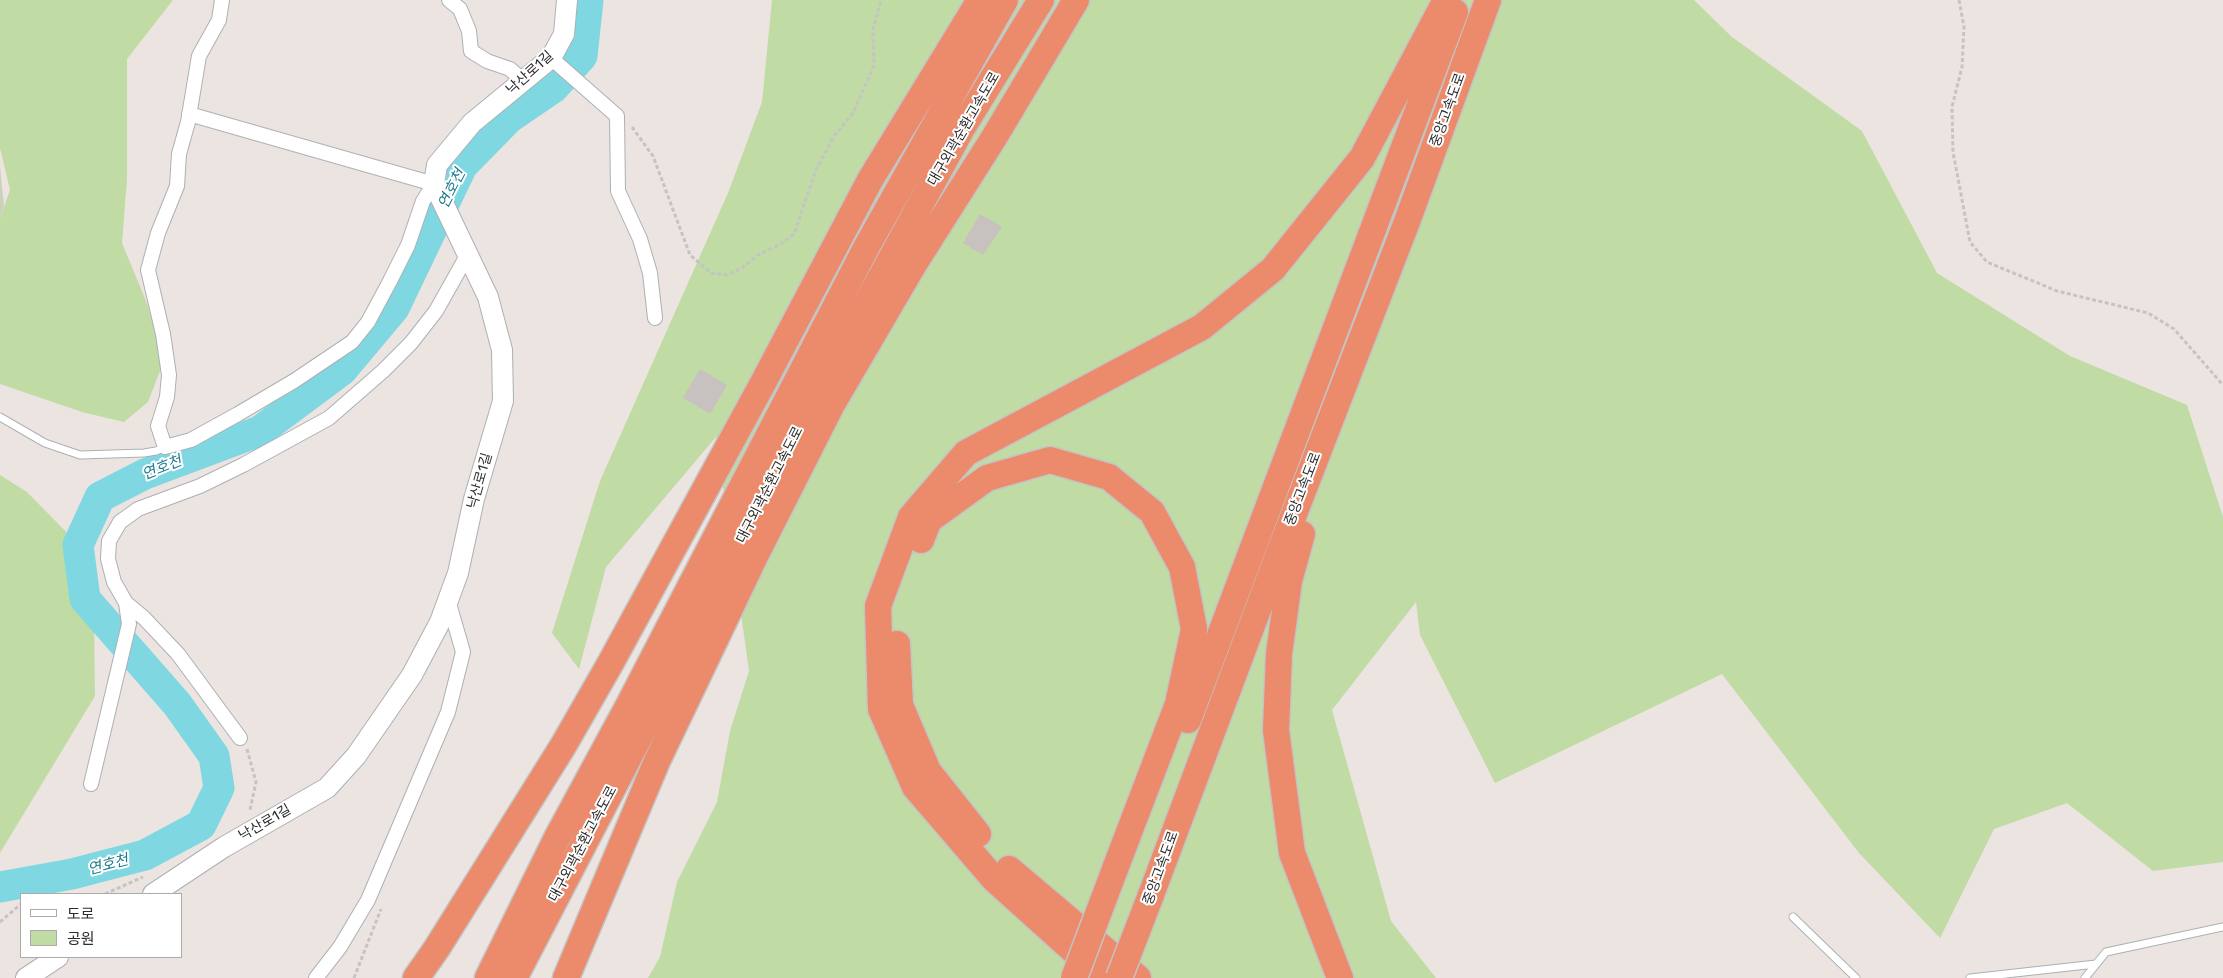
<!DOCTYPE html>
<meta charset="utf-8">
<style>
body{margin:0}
#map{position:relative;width:2223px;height:978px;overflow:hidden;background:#ece4e0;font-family:Rubik,"Noto Sans KR",sans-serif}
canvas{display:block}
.legend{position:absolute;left:20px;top:893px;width:162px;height:65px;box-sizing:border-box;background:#fff;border:1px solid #ababab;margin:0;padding:6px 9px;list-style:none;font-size:15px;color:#2c2c2c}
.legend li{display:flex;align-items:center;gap:10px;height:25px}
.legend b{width:25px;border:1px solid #ababab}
</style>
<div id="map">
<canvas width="2223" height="978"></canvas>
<ul class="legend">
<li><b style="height:6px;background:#fff"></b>도로</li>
<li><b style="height:14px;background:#c0dba3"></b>공원</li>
</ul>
</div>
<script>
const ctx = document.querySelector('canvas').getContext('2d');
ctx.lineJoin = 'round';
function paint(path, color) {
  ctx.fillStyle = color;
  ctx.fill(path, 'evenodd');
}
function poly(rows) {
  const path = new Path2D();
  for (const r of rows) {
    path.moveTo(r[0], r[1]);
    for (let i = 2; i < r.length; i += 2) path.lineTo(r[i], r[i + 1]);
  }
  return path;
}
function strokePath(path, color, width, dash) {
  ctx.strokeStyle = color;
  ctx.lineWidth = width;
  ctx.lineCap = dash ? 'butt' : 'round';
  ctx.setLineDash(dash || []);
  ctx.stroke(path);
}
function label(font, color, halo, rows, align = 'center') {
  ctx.font = font + ' Rubik,"Noto Sans KR",sans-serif';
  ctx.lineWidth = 4;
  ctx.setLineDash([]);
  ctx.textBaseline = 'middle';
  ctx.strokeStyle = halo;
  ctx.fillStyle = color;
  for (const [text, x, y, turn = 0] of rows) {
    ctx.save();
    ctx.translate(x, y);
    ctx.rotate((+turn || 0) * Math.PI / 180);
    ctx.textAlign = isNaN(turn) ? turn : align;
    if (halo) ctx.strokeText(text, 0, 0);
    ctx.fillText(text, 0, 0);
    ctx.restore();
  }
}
paint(poly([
 [0,0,173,0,127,59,127,179,122,243,146,301,165,358,148,402,124,422,82,412,0,384,0,218,10,190,0,148],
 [772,0,1694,0,1732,37,1862,131,1937,273,2070,356,2187,405,2223,517,2223,862,2153,871,2067,803,1994,829,1940,938,1859,853,1722,674,1495,783,1420,635,1416,602,1332,710,1391,921,1436,978,648,978,660,957,677,882,717,802,730,731,749,671,716,437,606,567,579,669,552,633,600,481,728,193,762,102],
 [0,475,27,492,79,545,94,621,95,696,0,853]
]), '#c0dba3');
paint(poly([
 [0,166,4,206,0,218]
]), '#cad3b9');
strokePath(poly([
 [0,887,72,874,145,855,201,825,219,788,214,756,177,704,85,599,78,545,100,497,145,474,260,431,342,370,394,308,462,166,509,118,553,88,582,56,588,0]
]), '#7fd8e1', 31);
paint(poly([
 [980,214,1002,227,983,255,963,243],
 [700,369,727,385,710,414,683,398]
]), '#c7c1bf');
const lane = poly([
 [0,417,45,443,80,455,144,453,156,451,165,447],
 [1793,917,1856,978],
 [1970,978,2096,964],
 [2085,978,2106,952,2223,927]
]);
const street = poly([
 [449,0,460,9,469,31,471,51,487,61,510,69,522,80],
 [551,58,617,116,618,191,640,239,650,273,655,318],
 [189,114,434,184,423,201,408,245,390,281,368,322,352,342,294,381,238,414,191,440,165,447,158,426,167,397,169,375,163,334,148,270,158,233,177,186,179,154,188,122,199,56,219,20,222,0],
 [126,603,144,618,178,654,240,738],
 [91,784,129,624,126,603,114,582,108,559,109,541,120,522,138,509,200,486,243,465,329,418,383,371,411,343,436,311,468,254],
 [316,978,340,947,368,900,448,712,463,652,448,600]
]);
const secondary = poly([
 [153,894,224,847,327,788,356,756,412,675,440,622,458,573,474,499,503,401,502,350,488,297,434,184,437,165,472,123,551,58,564,34,567,0],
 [26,978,58,957]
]);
const highway = poly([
 [1302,534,1289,581,1279,654,1276,730,1292,853,1340,978],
 [921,540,929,520,987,478,1050,460,1109,477,1152,512,1182,567,1194,629,1178,704,1115,869],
 [897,644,900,705,928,771,978,834],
 [1188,720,1455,12],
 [1009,869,1138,978],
 [1151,895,1281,548,1408,219,1488,0],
 [416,978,437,948,563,746,610,664,763,383,870,180,980,0],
 [488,978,557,838,629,705,867,246,1005,0],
 [514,978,820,389,961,130,1041,0],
 [566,978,657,761,756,554,831,406,914,264,995,136,1076,0],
 [1104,978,994,879,915,787,881,709,878,606,911,517,966,453,1202,327,1273,269,1362,158,1446,0]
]);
strokePath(lane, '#acb0b6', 9);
strokePath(street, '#acb0b6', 16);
strokePath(secondary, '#acb0b6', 22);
strokePath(highway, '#c4c4c4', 29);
strokePath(poly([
 [1959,0,1964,27,1962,67,1952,107,1953,152,1970,242,1987,262,2057,291,2148,313,2174,329,2223,385],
 [632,127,653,156,690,255,711,273,727,275,742,268,758,255,781,244,794,234,816,170,834,136,853,113,874,66,873,30,881,0],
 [247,749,256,782,250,810],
 [105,894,143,877],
 [0,922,21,904],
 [354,978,381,909]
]), '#c4c4c4', 3, [4, 2.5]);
strokePath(lane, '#fff', 7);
strokePath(street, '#fff', 14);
strokePath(secondary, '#fff', 20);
strokePath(highway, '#eb8b6b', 26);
const highwayBridge = poly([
 [1074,978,1115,869],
 [1119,978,1151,895]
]);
strokePath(highwayBridge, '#c4c4c4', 29, []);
strokePath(highwayBridge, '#eb8b6b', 26);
label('14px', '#2c2c2c', '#fff', [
 ["낙산로1길",530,73,-42],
 ["중앙고속도로",1448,110,-70],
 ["대구외곽순환고속도로",964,129,-60],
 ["낙산로1길",480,481,-74],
 ["대구외곽순환고속도로",770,485,-63],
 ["중앙고속도로",1303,489,-69],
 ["낙산로1길",265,823,-30],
 ["대구외곽순환고속도로",583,844,-62],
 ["중앙고속도로",1161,868,-70]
]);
label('italic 15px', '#1e7b8e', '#fff', [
 ["연호천",452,189,-63],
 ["연호천",162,468,-22],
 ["연호천",108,865,-15]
]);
</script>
